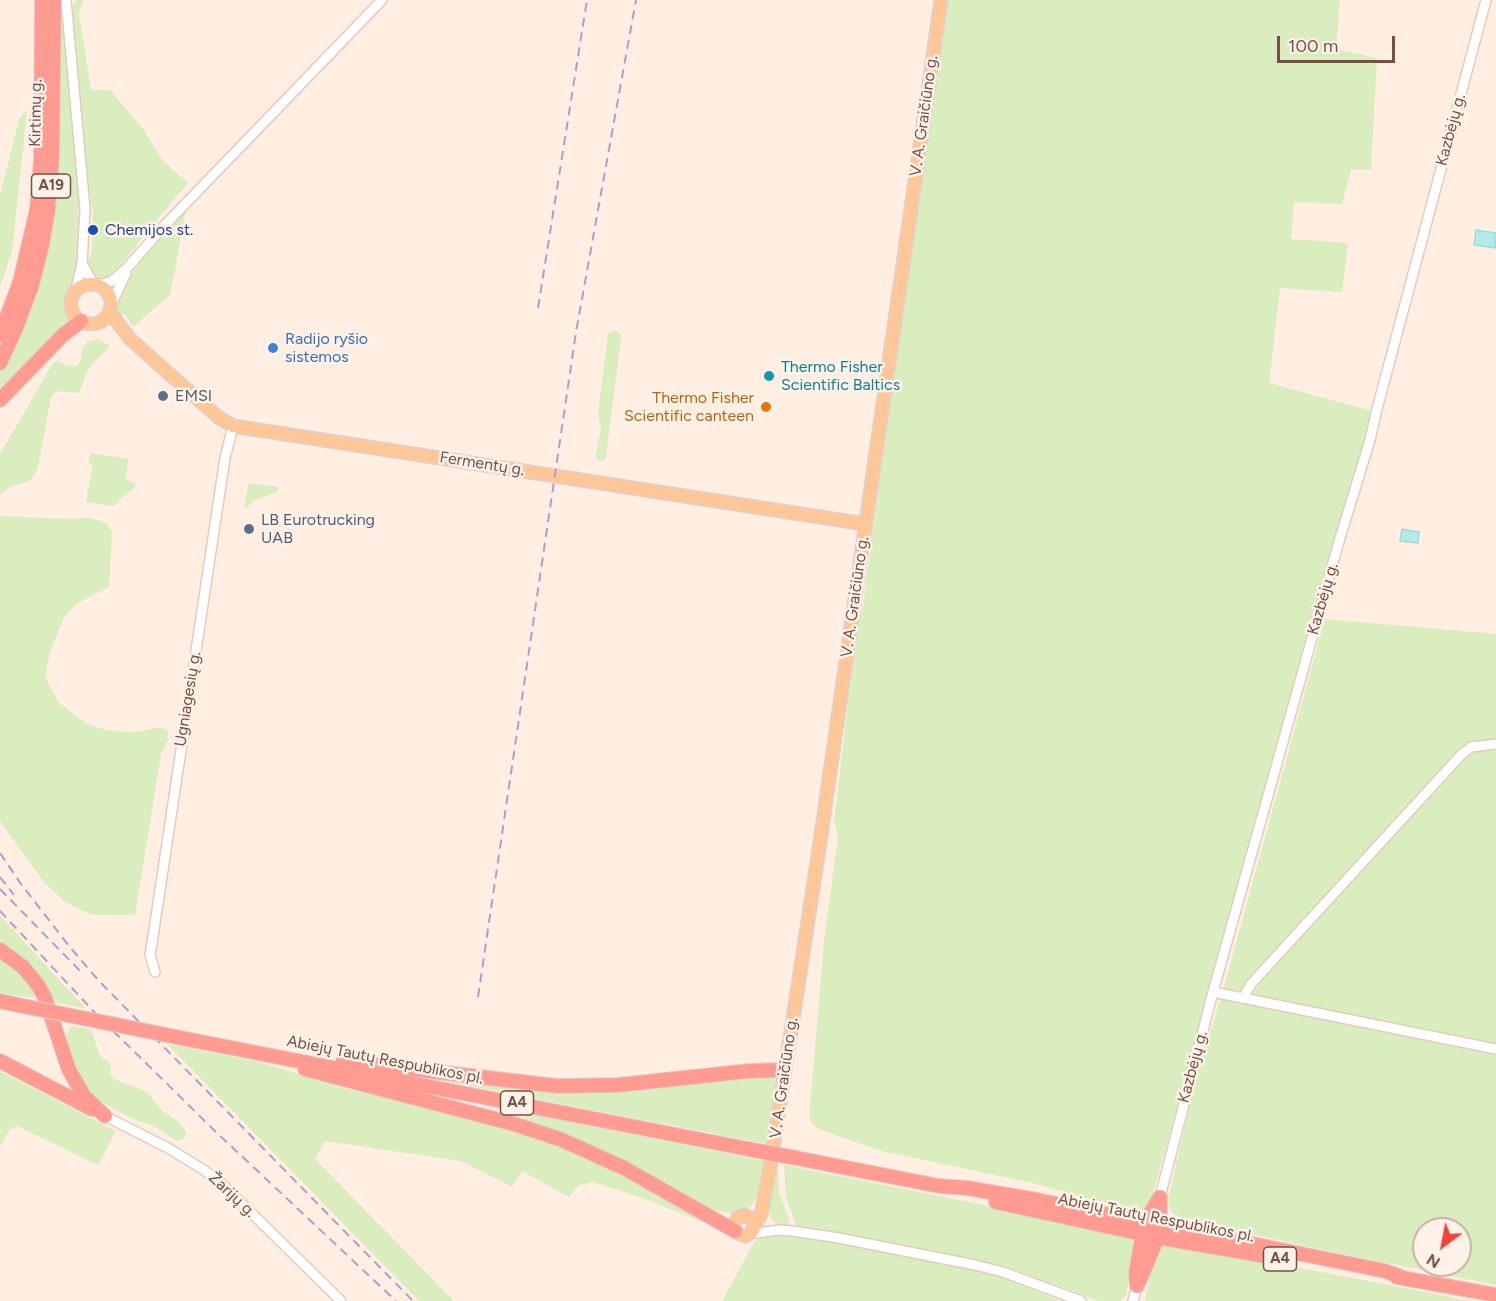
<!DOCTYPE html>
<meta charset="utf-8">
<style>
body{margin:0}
#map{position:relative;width:1496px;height:1301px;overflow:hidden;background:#ffeee1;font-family:Figtree,sans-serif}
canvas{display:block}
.north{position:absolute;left:1412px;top:1217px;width:60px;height:60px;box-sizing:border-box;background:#fff3e9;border:2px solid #c9b1a7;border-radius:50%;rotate:212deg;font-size:16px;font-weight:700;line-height:24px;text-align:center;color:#784e45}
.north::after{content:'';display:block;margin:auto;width:21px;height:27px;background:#f54239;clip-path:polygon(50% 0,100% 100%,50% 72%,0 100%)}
.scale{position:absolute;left:1277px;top:36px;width:118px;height:27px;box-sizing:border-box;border:3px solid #784e45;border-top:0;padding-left:8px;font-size:18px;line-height:21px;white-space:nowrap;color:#784e45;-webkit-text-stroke:4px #fff3e9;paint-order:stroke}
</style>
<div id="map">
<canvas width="1496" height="1301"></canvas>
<div class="north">N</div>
<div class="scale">100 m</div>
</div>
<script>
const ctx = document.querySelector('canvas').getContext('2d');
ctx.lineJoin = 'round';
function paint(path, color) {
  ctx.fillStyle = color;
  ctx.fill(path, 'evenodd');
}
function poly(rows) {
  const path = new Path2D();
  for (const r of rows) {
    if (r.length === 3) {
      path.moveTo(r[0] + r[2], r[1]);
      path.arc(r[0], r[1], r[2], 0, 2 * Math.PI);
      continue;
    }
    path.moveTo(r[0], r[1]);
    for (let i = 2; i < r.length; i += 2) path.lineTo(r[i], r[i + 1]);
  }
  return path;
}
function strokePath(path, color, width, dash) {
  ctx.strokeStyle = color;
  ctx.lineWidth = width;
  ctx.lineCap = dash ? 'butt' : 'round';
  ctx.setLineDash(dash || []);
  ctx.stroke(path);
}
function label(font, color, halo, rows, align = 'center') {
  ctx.font = font + ' Figtree,sans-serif';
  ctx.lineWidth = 5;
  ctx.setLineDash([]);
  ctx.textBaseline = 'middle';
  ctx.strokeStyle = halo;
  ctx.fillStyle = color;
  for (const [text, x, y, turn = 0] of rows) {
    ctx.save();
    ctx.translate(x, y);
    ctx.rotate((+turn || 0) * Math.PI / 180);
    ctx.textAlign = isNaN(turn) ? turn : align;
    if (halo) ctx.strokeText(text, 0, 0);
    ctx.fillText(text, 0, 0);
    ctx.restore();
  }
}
paint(poly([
 [59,0,62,0,79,201,76,277,67,305,72,319,0,395,0,374,17,342],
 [76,0,83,0,79,14,91,90,110,90,144,130,162,160,188,183,149,229,112,277,103,280,95,278,89,269,88,262,92,251,93,211,88,192,72,14,72,9],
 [948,0,1340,0,1336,49,1377,58,1371,170,1351,170,1342,204,1294,202,1291,239,1348,243,1342,292,1280,288,1269,383,1372,411,1152,1197,1148,1206,1143,1210,1132,1212,1037,1184,882,1151,818,1129,810,1121,810,1106,824,941,838,837,834,821,857,626,863,607,892,380],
 [27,112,12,251,0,287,0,196,19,119,23,113],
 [186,210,170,295,133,327,124,314,118,317,116,306,118,298,132,273,150,249],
 [614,330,621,334,621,338,606,456,605,460,600,461,596,458,596,454,601,429,598,414,608,334],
 [98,339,110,346,94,363,86,373,80,391,76,393,56,391,51,398,38,466,34,476,29,481,12,486,0,494,0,454,53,363,58,361,67,365,77,366,81,361,82,348,87,342],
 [91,453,129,459,125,479,134,483,135,487,113,506,86,502,93,464,88,463],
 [249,483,278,487,277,492,253,501,246,508,244,506],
 [0,516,66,519,90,518,107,523,112,532,109,587,76,604,64,617,50,652,45,677,59,703,87,724,109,731,137,732,156,728,166,729,168,731,168,740,161,754,135,915,92,915,65,902,43,881,0,821],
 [1325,619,1496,634,1496,1285,1342,1254,1188,1220,1173,1214,1169,1207,1168,1199,1197,1074,1222,994],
 [1424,1229,1460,1229,1460,1265,1424,1265],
 [0,915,62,983,87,1009,53,1002,50,992,43,981,0,945],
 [0,959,29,982,35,998,0,993],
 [72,1026,91,1029,100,1056,109,1062,111,1068,110,1075,116,1080,147,1092,162,1111,178,1121,185,1130,186,1135,183,1139,177,1141,150,1124,138,1121,117,1111,96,1099,85,1088,75,1074,63,1037],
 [167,1044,259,1062,340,1087,538,1136,622,1171,700,1218,692,1218,648,1200,593,1182,579,1185,569,1197,522,1171,512,1187,461,1161,325,1141,315,1159,454,1301,419,1301],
 [0,1071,116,1131,98,1165,17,1126,10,1129,0,1146],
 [767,1074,775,1079,776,1084,767,1144,434,1079,434,1077,509,1087],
 [525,1113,765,1161,760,1190,752,1205,747,1209,731,1213,722,1212,712,1209,623,1161,524,1121],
 [778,1163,779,1192,789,1219,789,1226,773,1222,768,1212],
 [784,1165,1124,1233,1129,1237,1135,1247,1126,1296,1120,1301,1098,1301,1026,1274,988,1263,834,1232,797,1227,786,1197],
 [773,1234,815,1238,973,1269,1006,1278,1061,1301,722,1301,754,1242,764,1236],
 [1170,1244,1322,1272,1471,1301,1145,1301,1153,1258,1158,1249]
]), '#d9edbe');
const water = poly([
 [1476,230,1496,233,1495,248,1474,245,1476,230],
 [1402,529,1419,532,1418,543,1400,541,1402,529]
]);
paint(water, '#b3eae8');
strokePath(water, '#98dddc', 1.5);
const minor = poly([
 [66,0,85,209,82,263,76,290],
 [83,265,93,283],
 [99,285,112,281,127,268,164,226,382,0],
 [112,303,126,273],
 [155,972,150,954,152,943,225,458,233,426],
 [1213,992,1496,1049],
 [1243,998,1251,984,1461,755,1471,747,1496,744],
 [105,1116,168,1148,204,1170,221,1183,341,1301],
 [1160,1197,1213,992,1340,538,1370,440,1377,409,1486,0],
 [752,1232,757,1233,779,1230,792,1231,839,1238,975,1265,1003,1272,1081,1301],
 [1133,1301,1137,1286]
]);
const major = poly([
 [91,304,20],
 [110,312,130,339,218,417,233,426,865,524],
 [754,1226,751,1218,744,1215,737,1218,734,1224,735,1231,739,1234,745,1236,752,1232,761,1214,770,1168,819,849,941,0]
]);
const highway = poly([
 [0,335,20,282,37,209,41,159,42,0],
 [0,363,16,328,32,285,42,245,48,210,52,159,54,0],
 [0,400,62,336,81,321],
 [0,950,23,967,38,985,45,998,69,1070,84,1096,105,1116],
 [0,1001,18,1005],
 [196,1041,748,1149],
 [0,1061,92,1109],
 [343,1061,557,1086,618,1085,749,1071,785,1070],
 [305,1069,514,1124,562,1140,624,1168,735,1231],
 [796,1158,939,1186,967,1188,1037,1200,1385,1271,1404,1278],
 [996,1202,1156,1237,1283,1259],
 [1397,1277,1496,1295],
 [1139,1282,1155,1244,1160,1218,1160,1197],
 [1137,1286,1136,1272,1145,1222,1160,1197]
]);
strokePath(minor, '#e6cabe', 12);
strokePath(major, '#dcd1cf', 15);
strokePath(highway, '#dcd1cf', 16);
strokePath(minor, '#fff', 9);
strokePath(major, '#ffc697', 12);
strokePath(highway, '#ff9b91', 14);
strokePath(poly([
 [538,308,587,0],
 [0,853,21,884,69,946,99,981,413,1301],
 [0,877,14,895],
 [0,889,83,974],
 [0,911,97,1015,216,1132,396,1301],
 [478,997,576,332,636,0]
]), '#ae9ec9', 2, [9, 6]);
const highwayBridge = poly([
 [18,1005,196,1041],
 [748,1149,796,1158]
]);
strokePath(highwayBridge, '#dcd1cf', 16, []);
strokePath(highwayBridge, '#ff9b91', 14);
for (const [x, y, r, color] of [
 [93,230,6,"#1a4fb4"],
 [273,348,6,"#3f7fe0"],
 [769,376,6,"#0f9aa8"],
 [163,396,6,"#5c6f8a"],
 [766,407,6,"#e8710a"],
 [249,529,6,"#5c6f8a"]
]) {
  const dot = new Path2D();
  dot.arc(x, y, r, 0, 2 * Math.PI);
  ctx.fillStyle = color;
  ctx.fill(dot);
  strokePath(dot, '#fff3e9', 2);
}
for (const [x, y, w] of [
 [51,186,39],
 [517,1103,33],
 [1280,1259,33]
]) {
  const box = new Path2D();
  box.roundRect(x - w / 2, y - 12, w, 24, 4.5);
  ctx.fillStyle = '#fff3e9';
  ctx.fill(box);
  strokePath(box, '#784e45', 1.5);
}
label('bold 15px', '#784e45', null, [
 ["A19",51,186],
 ["A4",517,1103],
 ["A4",1280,1259]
]);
label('16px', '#784e45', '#fff3e9', [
 ["Kirtimų g.",36,113,-89],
 ["V. A. Graičiūno g.",924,116,-82],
 ["Kazbėjų g.",1451,130,-75],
 ["Fermentų g.",482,464,9],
 ["V. A. Graičiūno g.",855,597,-82],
 ["Kazbėjų g.",1323,599,-74],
 ["Ugniagesių g.",188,699,-81],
 ["Abiejų Tautų Respublikos pl.",385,1060,11],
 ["Kazbėjų g.",1193,1067,-75],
 ["V. A. Graičiūno g.",784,1078,-82],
 ["Žarijų g.",232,1195,43],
 ["Abiejų Tautų Respublikos pl.",1156,1218,11]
]);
label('16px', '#164399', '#fff3e9', [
 ["Chemijos st.",105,230]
], 'left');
label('16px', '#366cbe', '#fff3e9', [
 ["Radijo ryšio",285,339],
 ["sistemos",285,357]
], 'left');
label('16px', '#0d838f', '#fff3e9', [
 ["Thermo Fisher",781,367],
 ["Scientific Baltics",781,385]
], 'left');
label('16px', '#4e5e75', '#fff3e9', [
 ["EMSI",175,396],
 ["LB Eurotrucking",261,520],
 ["UAB",261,538]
], 'left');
label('16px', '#c56008', '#fff3e9', [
 ["Thermo Fisher",754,398],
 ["Scientific canteen",754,416]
], 'right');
</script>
